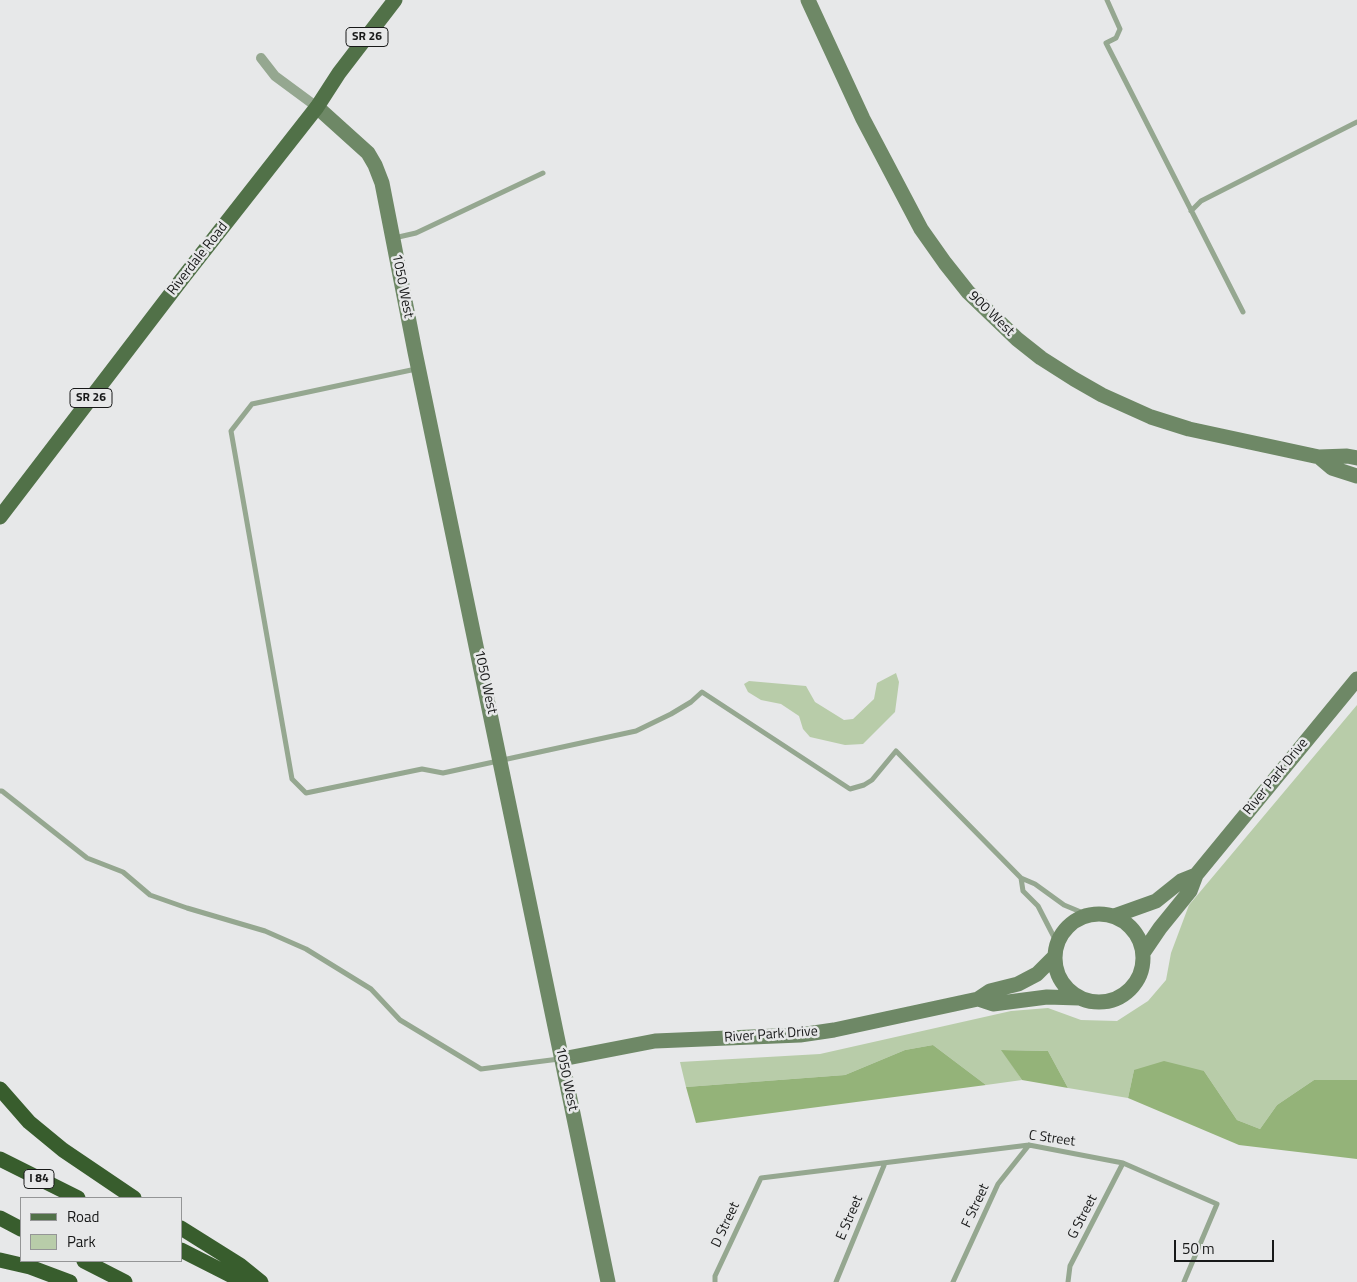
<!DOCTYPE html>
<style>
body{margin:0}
#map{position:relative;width:1357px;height:1282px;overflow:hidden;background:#e7e8e9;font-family:"Titillium Web",sans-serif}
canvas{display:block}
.legend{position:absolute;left:20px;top:1197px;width:162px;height:65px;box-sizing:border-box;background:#e7e8e9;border:1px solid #949596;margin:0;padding:6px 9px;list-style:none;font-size:15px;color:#181919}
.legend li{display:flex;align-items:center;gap:10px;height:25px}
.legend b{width:25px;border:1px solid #949596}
.scale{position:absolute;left:1174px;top:1240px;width:100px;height:22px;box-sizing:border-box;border:2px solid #181919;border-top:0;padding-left:6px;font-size:15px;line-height:18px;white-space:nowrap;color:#181919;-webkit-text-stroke:4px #e7e8e9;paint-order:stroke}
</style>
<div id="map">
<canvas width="1357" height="1282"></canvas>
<ul class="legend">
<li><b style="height:6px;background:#517148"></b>Road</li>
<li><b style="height:14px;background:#b8cca9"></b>Park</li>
</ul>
<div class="scale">50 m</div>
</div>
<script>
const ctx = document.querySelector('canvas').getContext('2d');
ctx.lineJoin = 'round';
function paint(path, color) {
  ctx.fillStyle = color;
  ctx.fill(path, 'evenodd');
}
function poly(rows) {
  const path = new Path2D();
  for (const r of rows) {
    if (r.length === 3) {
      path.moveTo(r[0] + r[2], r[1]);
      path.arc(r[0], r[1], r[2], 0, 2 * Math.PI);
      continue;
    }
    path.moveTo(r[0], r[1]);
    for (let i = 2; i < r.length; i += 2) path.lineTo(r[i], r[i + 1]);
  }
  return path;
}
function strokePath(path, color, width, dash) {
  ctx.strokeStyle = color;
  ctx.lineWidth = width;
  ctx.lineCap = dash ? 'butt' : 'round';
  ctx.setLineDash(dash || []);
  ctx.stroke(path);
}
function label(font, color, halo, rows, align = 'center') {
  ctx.font = font + ' "Titillium Web",sans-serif';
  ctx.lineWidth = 5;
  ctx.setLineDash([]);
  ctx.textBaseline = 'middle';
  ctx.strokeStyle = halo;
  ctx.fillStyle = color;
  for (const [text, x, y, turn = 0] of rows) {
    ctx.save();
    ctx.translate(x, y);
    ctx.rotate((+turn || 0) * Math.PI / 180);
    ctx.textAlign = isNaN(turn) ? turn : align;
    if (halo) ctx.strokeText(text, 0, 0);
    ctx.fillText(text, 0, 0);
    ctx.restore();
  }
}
paint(poly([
 [896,673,899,682,895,712,863,744,845,745,810,737,803,729,799,716,781,704,761,700,748,692,744,684,749,681,806,686,815,702,844,720,853,719,874,699,877,683],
 [1357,705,1357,1080,1314,1080,1277,1105,1260,1129,1237,1120,1204,1071,1134,1070,1128,1098,1068,1088,1048,1051,1002,1050,1022,1080,986,1085,933,1045,905,1050,845,1075,686,1087,680,1062,820,1054,1011,1011,1048,1008,1081,1020,1117,1021,1148,1001,1166,980,1171,953,1189,905]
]), '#b8cca9');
paint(poly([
 [933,1045,986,1085,696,1123,686,1087,845,1075,905,1050],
 [1001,1050,1048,1051,1068,1088,1022,1080],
 [1164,1061,1204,1071,1237,1120,1260,1129,1277,1105,1314,1080,1357,1080,1357,1159,1239,1145,1128,1098,1134,1070]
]), '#94b379');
strokePath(poly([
 [1107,0,1120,29,1116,38,1106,43,1243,312],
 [1191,211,1201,201,1357,122],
 [394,238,416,233,543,173],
 [416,369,252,404,231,431,292,779,306,793,422,769,443,773,636,731,671,714,691,702,702,692,850,789,864,785,872,780,896,751,1021,878,1035,884,1064,905,1088,915],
 [0,791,2,791,87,858,123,872,150,895,187,908,265,931,306,949,371,989,400,1020,481,1069,559,1059],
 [1021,878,1023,891,1038,906,1057,943],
 [715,1282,715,1276,761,1178,1029,1145,1123,1163,1217,1204,1184,1282],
 [836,1282,885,1163],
 [953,1282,998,1184,1029,1145],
 [1068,1282,1070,1266,1123,1163]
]), '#95a790', 5);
strokePath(poly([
 [261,58,275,76,317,107]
]), '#95a790', 10);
strokePath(poly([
 [808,0,863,119,921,229,945,263,968,292,1017,339,1041,358,1074,379,1102,395,1151,417,1189,429,1319,457,1347,456,1357,458],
 [317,107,368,153,375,165,382,183,415,352,608,1282],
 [1319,457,1332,468,1357,476],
 [1099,958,44],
 [1114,916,1156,901,1181,881,1196,875],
 [1143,953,1160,928,1190,891,1196,875,1357,679],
 [978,999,993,1004,1047,997,1079,998],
 [562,1059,655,1041,800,1035,834,1030,978,999,990,991,1018,984,1037,974,1054,957]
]), '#6e8866', 15);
strokePath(poly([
 [0,517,182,279,317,107,339,73,395,0]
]), '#517148', 15);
strokePath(poly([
 [0,1089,29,1122,63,1150,134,1198],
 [0,1159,78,1198],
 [0,1218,21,1229],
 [181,1228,240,1265,261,1282],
 [181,1250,244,1282],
 [0,1260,30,1267,70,1282],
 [84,1261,125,1282]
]), '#385d2d', 15);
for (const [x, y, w] of [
 [367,37,42],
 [91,398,42],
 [39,1179,30]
]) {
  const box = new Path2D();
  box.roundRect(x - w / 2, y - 9.5, w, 19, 4);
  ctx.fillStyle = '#e7e8e9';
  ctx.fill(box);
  strokePath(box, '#181919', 1);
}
label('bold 12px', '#181919', null, [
 ["SR 26",367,37],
 ["SR 26",91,398],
 ["I 84",39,1179]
]);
label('14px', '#181919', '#e7e8e9', [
 ["Riverdale Road",198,259,-52],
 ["1050 West",402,286,79],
 ["900 West",991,314,44],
 ["1050 West",485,682,78],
 ["River Park Drive",1276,777,-51],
 ["River Park Drive",771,1035,-4],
 ["1050 West",566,1079,78],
 ["C Street",1052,1139,8],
 ["F Street",976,1206,-65],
 ["G Street",1083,1217,-63],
 ["E Street",850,1218,-67],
 ["D Street",726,1225,-65]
]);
</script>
